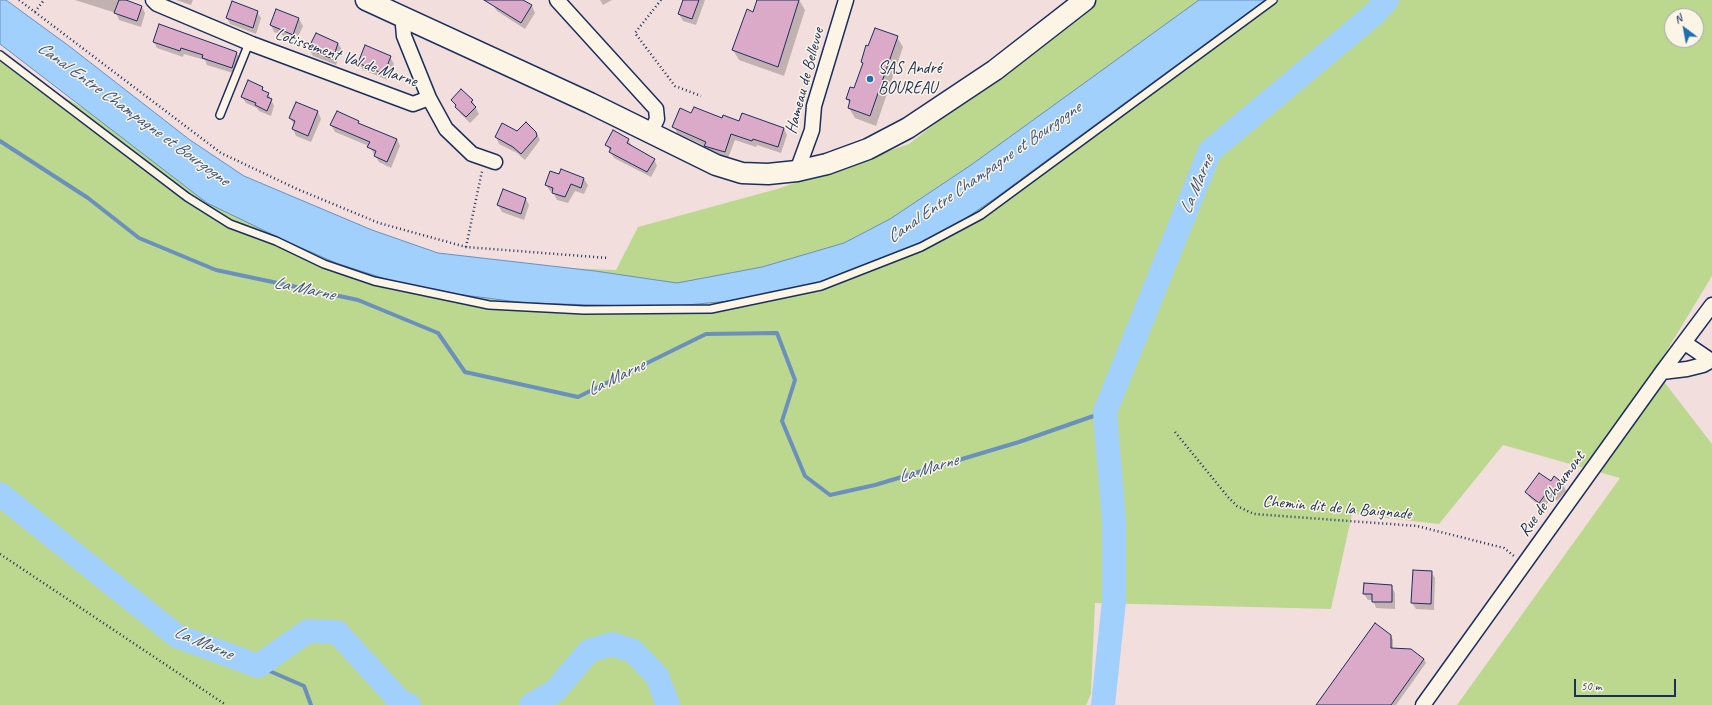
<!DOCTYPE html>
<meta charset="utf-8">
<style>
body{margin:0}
#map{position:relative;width:1712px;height:705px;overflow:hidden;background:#f2dedd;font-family:Caveat,sans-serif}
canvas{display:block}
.north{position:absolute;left:1664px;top:8px;width:40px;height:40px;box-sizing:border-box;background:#fcf5e5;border:1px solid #a2a6af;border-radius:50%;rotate:328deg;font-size:11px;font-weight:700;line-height:16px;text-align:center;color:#1b2f5e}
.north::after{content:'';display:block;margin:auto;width:14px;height:18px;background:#1f6fb2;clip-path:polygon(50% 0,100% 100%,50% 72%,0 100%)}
.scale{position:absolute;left:1574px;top:679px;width:102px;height:18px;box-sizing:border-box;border:2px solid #1b2f5e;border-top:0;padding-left:5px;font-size:12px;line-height:14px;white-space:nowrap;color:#1b2f5e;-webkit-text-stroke:3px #fcf5e5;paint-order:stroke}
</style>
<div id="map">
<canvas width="1712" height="705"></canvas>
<div class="north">N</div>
<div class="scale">50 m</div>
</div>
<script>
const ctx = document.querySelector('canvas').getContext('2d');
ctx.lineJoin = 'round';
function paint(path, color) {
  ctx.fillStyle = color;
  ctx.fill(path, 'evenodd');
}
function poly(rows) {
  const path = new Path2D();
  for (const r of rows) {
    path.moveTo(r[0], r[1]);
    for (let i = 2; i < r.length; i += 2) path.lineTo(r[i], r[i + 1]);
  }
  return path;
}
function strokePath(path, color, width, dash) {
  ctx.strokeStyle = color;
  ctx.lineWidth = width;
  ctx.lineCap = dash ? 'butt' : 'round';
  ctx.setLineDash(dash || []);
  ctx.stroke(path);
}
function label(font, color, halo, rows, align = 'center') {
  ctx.font = font + ' Caveat,sans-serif';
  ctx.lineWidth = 3;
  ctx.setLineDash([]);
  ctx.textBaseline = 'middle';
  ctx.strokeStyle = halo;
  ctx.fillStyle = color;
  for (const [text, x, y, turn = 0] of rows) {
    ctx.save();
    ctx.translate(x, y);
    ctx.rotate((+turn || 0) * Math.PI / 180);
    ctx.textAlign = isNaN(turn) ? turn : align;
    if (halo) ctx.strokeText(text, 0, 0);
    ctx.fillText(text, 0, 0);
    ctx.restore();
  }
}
paint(poly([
 [1093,0,1712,0,1712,276,1655,370,1712,444,1712,705,1457,705,1620,478,1503,445,1439,524,1352,514,1331,609,1095,603,1091,694,1086,705,0,705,0,61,214,182,374,241,504,266,616,270,638,227,777,189,909,144],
 [1672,16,1696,16,1696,40,1672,40]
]), '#bcd88f');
const water = poly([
 [0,0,6,0,69,46,190,140,244,176,372,230,438,253,595,271,677,283,762,267,844,243,890,219,971,165,1199,0,1265,0,994,199,947,231,866,266,813,285,782,293,729,301,666,307,526,303,455,294,392,281,336,263,288,242,207,203,0,44,0,0]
]);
paint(water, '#a1d0fd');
strokePath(water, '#6b90bd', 1);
paint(poly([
 [75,0,123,0,142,7,145,13,141,27,119,20,116,13],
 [176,0,193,0,191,5],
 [496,0,522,0,532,6,535,13,525,29,497,11,493,5],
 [600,0,612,0,603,5],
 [684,0,705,0,696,25,683,21,679,14],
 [758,0,799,0,805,10,784,76,739,60,733,50,754,13],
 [277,10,299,19,303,26,296,41,274,32,271,25],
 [257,12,261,18,256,34,230,24,227,18],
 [897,37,903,47,876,126,855,118,849,108,850,104,847,99,855,90,863,65,862,62,869,47],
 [154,42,237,53,240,59,236,74,207,65,205,60,184,54,183,57,157,48],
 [338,43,342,50,336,65,313,56,309,49],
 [390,57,394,64,388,80,363,70,359,63],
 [262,88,264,92,268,93,274,106,271,116,259,111,257,108,246,103,242,97],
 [452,100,472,100,479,114,470,123,460,113],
 [297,103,318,112,321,119,311,142,296,136,293,129,294,125,290,118],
 [691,115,784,128,787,135,781,153,757,145,756,147,735,140,728,158,709,152,705,146,677,133,674,126],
 [358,122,360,125,397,139,400,146,391,168,379,162,369,146,335,132,331,125],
 [526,123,537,134,540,140,525,160,517,153,499,144,496,137,517,132],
 [628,140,632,146,654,159,657,166,651,177,614,158,606,144],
 [584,179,588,185,584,194,575,191,568,203,557,200,553,192,550,191,546,185],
 [526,199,529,205,524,220,502,212,498,205],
 [1551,483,1563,484,1566,491,1557,501,1552,497,1543,509,1530,498,1526,492],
 [1431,572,1435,578,1434,610,1416,609,1412,603],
 [1391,586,1395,593,1395,609,1376,608,1373,600,1368,600,1364,594],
 [1391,636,1393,640,1393,650,1424,659,1426,663,1396,705,1318,705]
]), '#0003');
strokePath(poly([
 [0,141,88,198,139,238,216,270,358,300,438,333,465,372,578,397,706,334,777,333,795,380,782,421,805,476,830,495,875,485,1019,442,1105,412],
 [258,666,304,686,311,705]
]), '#6b90bd', 4);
strokePath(poly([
 [0,494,177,636,258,666,308,631,337,632,401,702,409,705],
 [531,705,555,691,589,651,612,644,633,651,657,676,668,705],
 [1103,705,1114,601,1114,522,1105,412,1210,151,1373,15,1387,0]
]), '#a1d0fd', 24);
const building = poly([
 [119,0,126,0,142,6,137,21,114,13,119,0],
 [484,0,523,0,532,5,521,23,484,0],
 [683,0,699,0,692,19,678,14,683,0],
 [757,0,799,0,778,67,732,50,747,9,753,12,757,0],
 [232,1,258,11,253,28,226,18,232,1],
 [276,9,299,18,293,35,270,25,276,9],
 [159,24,237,52,232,68,202,58,203,55,181,48,180,51,153,42,159,24],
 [875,28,898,36,870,116,848,108,850,100,846,99,850,87,854,88,863,63,861,62,866,45,868,46,875,28],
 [316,33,338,43,333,59,308,49,316,33],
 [365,45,391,56,384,74,358,63,365,45],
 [248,80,263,87,262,90,269,93,267,97,272,99,267,111,255,105,256,103,241,97,248,80],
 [461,89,473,100,471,102,476,107,466,117,455,107,456,105,451,100,461,89],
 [296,102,318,111,308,136,292,129,295,121,289,118,296,102],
 [694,107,722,118,723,115,739,121,742,113,784,128,778,147,753,139,752,141,731,134,725,152,704,146,706,142,672,127,680,108,691,113,694,107],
 [337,111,359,121,358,123,397,139,387,162,374,156,376,151,367,147,370,142,330,125,337,111],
 [526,122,536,132,537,136,521,154,513,147,495,137,502,123,517,131,526,122],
 [613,130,629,139,627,143,655,159,647,172,609,152,611,148,605,145,613,130],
 [561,169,584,178,581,188,571,184,565,197,552,193,553,188,545,185,550,171,559,174,561,169],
 [503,189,526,198,521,214,497,205,503,189],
 [1539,473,1551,481,1554,476,1564,484,1553,495,1548,491,1539,503,1525,492,1539,473],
 [1413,570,1432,571,1431,604,1411,603,1413,570],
 [1364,583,1392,585,1392,602,1372,602,1372,594,1363,594,1364,583],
 [1375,623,1391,635,1391,648,1411,649,1424,659,1391,705,1316,705,1375,623]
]);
paint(building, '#dbaac9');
strokePath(building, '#1b2f5e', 1);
const lane = poly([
 [0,55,187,197,230,224,276,241,324,264,374,281,489,305,584,310,711,309,821,286,921,247,981,215,1273,0],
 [220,115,249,43]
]);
const street = poly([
 [153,0,157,4,252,44,413,104,429,98,446,129,472,154,495,162],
 [557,0,656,109,657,119,650,134],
 [406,19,403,25,404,36,429,98],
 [797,171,812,130,814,106,846,0],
 [1685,343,1710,360],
 [1662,372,1687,369,1703,365,1712,360],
 [1423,705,1662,372,1712,305]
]);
const secondary = poly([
 [366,0,590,103,716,165,742,173,768,174,797,171,827,164,868,149,908,128,995,70,1085,0]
]);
strokePath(lane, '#1b2f5e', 10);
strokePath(street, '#1b2f5e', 17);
strokePath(secondary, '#1b2f5e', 23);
strokePath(poly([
 [19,0,221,153,297,189,379,223,466,247,608,258],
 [661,0,635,33,675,86,701,96],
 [35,12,44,0],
 [466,247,482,171],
 [1175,432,1228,497,1237,506,1254,514,1417,526,1504,548,1514,556],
 [0,554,226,705]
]), '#1b2f5e', 2.5, [1, 3]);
strokePath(lane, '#fcf5e5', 7);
strokePath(street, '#fcf5e5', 14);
strokePath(secondary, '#fcf5e5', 20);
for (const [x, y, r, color] of [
 [870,79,4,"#1f6fb2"]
]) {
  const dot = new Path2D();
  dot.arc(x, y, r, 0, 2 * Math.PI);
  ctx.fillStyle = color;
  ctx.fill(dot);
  strokePath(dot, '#fcf5e5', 1.5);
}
label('17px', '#1b2f5e', '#fcf5e5', [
 ["Lotissement Val de Marne",346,58,19],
 ["Hameau de Bellevue",805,81,-75],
 ["Rue de Chaumont",1552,494,-54],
 ["Chemin dit de la Baignade",1337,508,5]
]);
label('17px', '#1b2f5e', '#fcf5e5', [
 ["SAS André",878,69],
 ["BOUREAU",878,89]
], 'left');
label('italic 18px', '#3c5786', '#fcf5e5', [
 ["Canal Entre Champagne et Bourgogne",133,114,36],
 ["Canal Entre Champagne et Bourgogne",984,173,-35],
 ["La Marne",1197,185,-67],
 ["La Marne",304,289,12],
 ["La Marne",616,378,-26],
 ["La Marne",928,469,-17],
 ["La Marne",203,643,23]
]);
</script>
